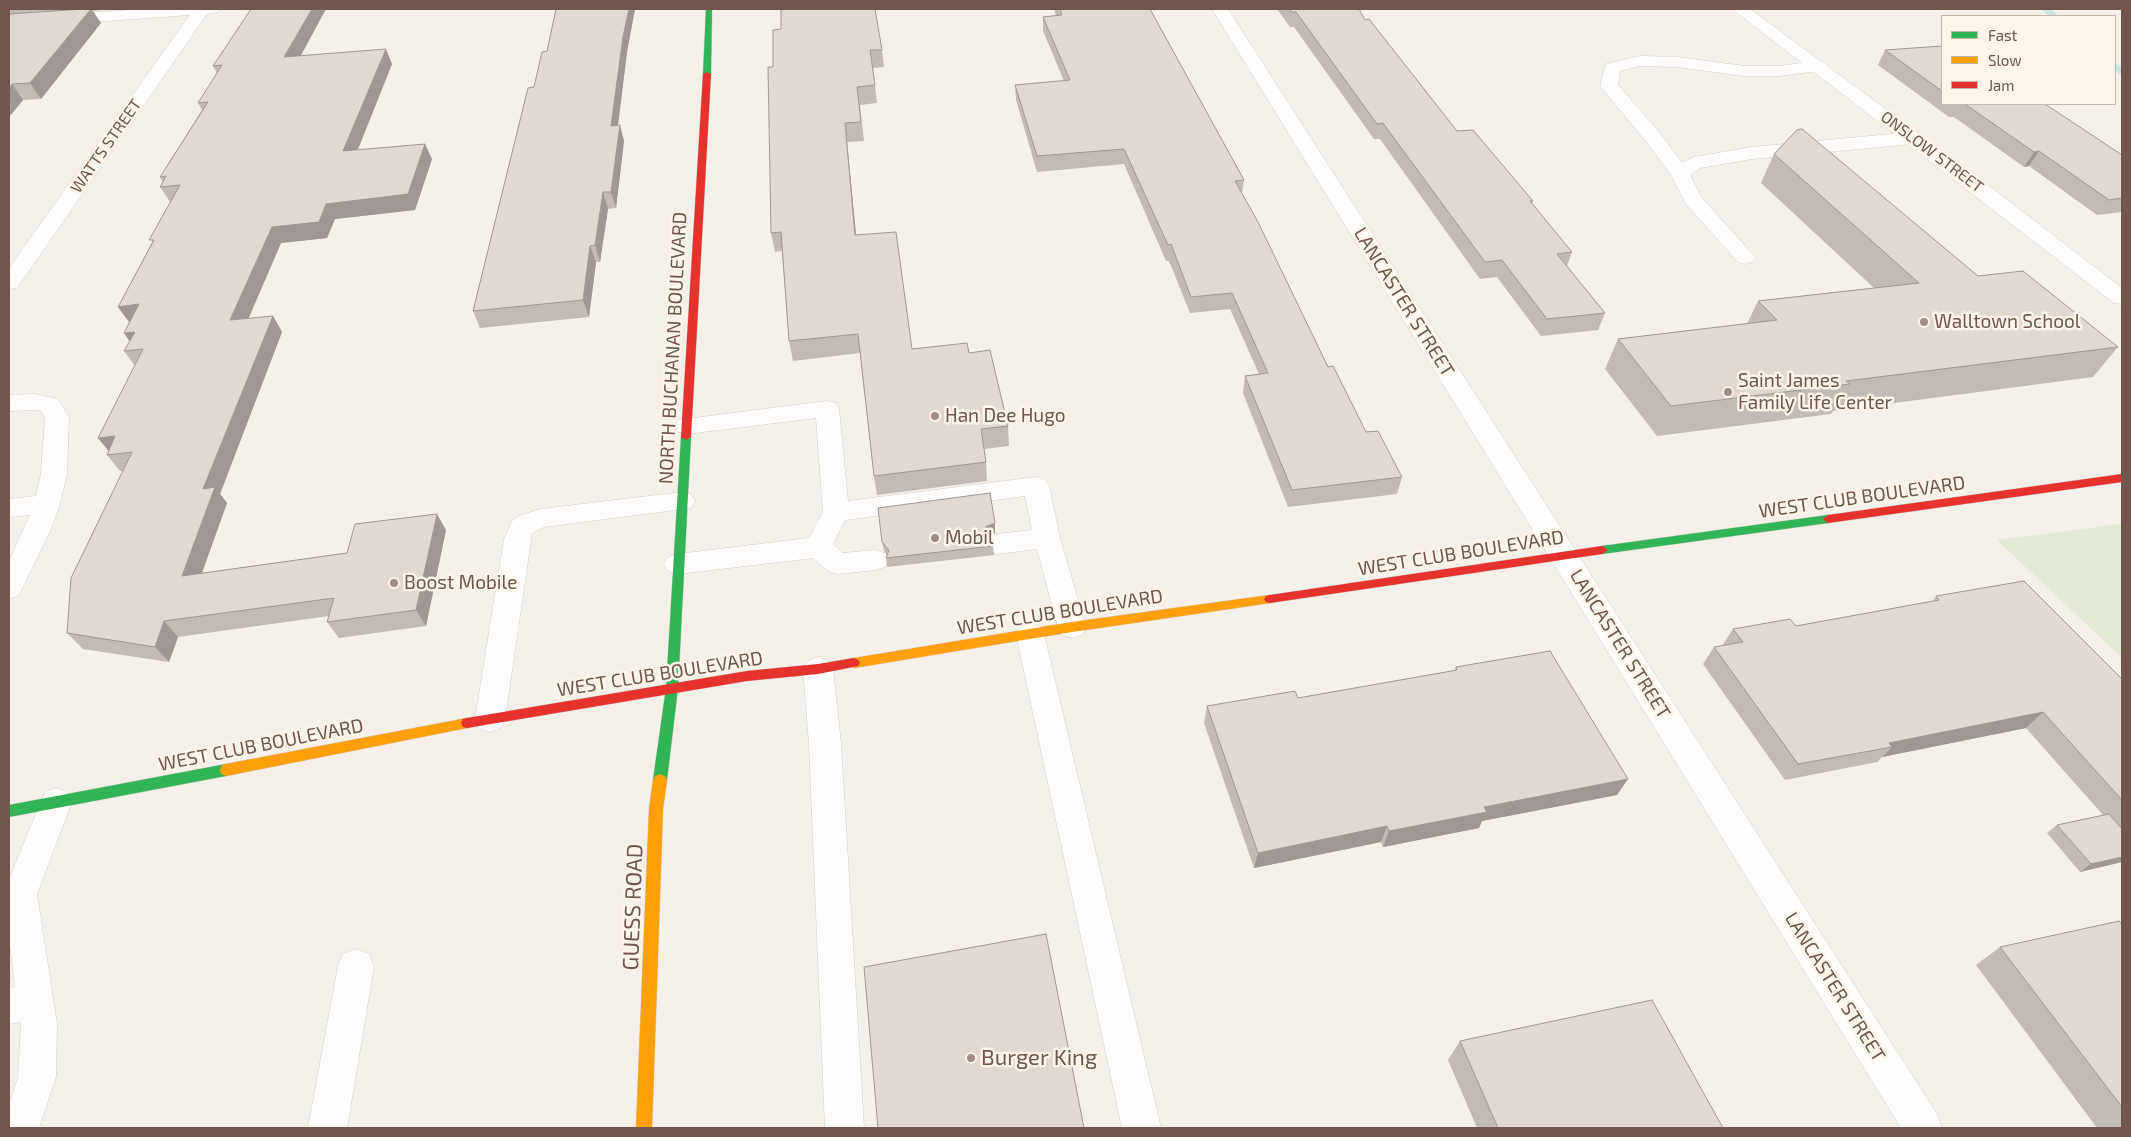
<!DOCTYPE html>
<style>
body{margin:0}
#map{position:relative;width:2131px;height:1137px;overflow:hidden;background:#f5f0ea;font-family:"Exo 2",sans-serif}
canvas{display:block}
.frame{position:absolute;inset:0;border:10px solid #70564d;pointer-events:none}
.legend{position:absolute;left:1941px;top:15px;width:175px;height:90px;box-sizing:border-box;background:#fdf4ea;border:1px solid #c5b5ab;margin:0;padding:6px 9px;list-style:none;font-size:15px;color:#70564d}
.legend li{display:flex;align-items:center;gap:10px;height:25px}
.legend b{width:25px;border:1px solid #c5b5ab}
</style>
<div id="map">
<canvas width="2131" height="1137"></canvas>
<div class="frame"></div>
<ul class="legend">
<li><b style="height:6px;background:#30b455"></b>Fast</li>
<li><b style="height:6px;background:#ff9f0a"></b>Slow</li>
<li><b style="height:6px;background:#e5322d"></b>Jam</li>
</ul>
</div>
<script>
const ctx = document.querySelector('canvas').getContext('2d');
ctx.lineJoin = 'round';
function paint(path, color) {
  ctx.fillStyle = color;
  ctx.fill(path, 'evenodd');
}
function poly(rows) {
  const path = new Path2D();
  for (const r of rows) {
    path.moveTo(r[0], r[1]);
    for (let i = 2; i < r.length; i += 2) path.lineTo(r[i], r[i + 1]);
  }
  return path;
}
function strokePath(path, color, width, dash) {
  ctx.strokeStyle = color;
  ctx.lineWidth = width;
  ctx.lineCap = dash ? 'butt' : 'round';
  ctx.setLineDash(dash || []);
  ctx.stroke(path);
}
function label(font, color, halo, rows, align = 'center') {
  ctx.font = font + ' "Exo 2",sans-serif';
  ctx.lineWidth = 5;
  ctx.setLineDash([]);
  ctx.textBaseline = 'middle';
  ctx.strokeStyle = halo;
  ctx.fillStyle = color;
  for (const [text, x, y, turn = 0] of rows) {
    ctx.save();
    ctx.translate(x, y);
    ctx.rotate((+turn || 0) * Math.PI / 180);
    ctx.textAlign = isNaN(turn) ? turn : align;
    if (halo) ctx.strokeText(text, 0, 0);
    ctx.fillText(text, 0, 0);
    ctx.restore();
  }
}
paint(poly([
 [2122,524,2122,658,1997,540]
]), '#e3ead6');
paint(poly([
 [2041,9,2051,9,2059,16,2049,16,2041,9],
 [2115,63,2122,67,2122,75,2115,71,2115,63]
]), '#cce4e4');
const lane = poly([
 [1640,56,1677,57,1744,66,1779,66,1818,61,1824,62,1827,66,1824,70,1818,71,1779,76,1744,76,1677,67,1640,66,1620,71,1618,85,1659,132,1682,163,1694,157,1752,147,1913,132,1920,134,1922,138,1920,142,1913,144,1752,159,1700,168,1690,175,1702,198,1756,258,1752,262,1745,264,1738,262,1686,204,1671,175,1645,140,1600,86,1606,64,1640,56],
 [35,394,58,399,69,418,67,473,60,504,52,527,19,595,9,599,9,561,30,515,9,517,9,499,36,496,41,473,45,418,41,411,35,410,9,411,9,395,35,394],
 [827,401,836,403,839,409,848,501,1036,477,1045,480,1049,486,1060,538,1086,627,1082,635,1072,638,1062,635,1058,627,1037,549,997,554,987,551,984,544,987,537,997,534,1032,530,1025,496,845,520,833,544,843,553,875,550,885,553,889,560,885,567,875,570,838,574,828,571,813,558,678,574,668,571,664,564,668,557,678,554,809,538,823,512,816,418,687,434,678,432,675,426,678,420,827,401],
 [682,492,691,494,695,501,691,508,544,527,532,533,505,719,501,728,490,732,479,728,475,719,504,539,512,521,521,515,541,509,682,492],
 [1030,623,1040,626,1044,634,1161,1128,1122,1128,1016,634,1020,626,1030,623],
 [818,657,828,661,833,669,841,743,864,1128,825,1128,809,743,803,669,808,661,818,657],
 [56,788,67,792,72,802,37,894,57,1024,56,1077,39,1128,9,1128,9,1104,18,1077,21,1024,20,1022,9,1024,9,988,15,987,9,937,9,879,45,792,56,788],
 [356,949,369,954,374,966,347,1128,308,1128,338,966,343,954,356,949]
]);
const street = poly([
 [146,9,220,9,218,12,207,14,17,288,9,289,9,268,190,15,9,28,9,18,146,9],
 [1212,9,1228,9,1937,1114,1942,1128,1901,1128,1212,9],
 [1732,9,1750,9,1980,179,2122,288,2122,304,2114,303,1732,9]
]);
const fast = poly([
 [706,9,712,9,711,74,707,76,703,74,706,9],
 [686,434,691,437,678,688,667,780,665,784,660,786,655,784,653,780,666,688,681,437,686,434],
 [1828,515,1833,519,1828,523,1602,554,1596,550,1602,546,1828,515],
 [226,764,231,766,232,770,231,774,226,776,9,817,9,805,226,764]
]);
const slow = poly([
 [1270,595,1274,596,1276,599,1274,602,1270,603,1072,632,854,668,850,666,848,663,850,660,854,658,1072,622,1270,595],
 [467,718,471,719,473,723,471,727,467,728,226,776,221,774,220,770,221,766,226,764,467,718],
 [660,774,665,776,667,780,663,809,652,1128,636,1128,649,809,653,780,655,776,660,774]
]);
const jam = poly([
 [707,72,711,74,691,437,686,440,681,437,703,74,707,72],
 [2122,474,2122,482,1828,523,1823,519,1828,515,2122,474],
 [1602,546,1608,550,1602,554,1270,603,1266,602,1264,599,1266,596,1270,595,1602,546],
 [854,658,858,660,860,663,858,666,818,674,747,681,467,728,463,727,461,723,463,719,467,718,747,671,818,664,854,658]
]);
strokePath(lane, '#d4cdc8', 1);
strokePath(street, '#d4cdc8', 1);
strokePath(fast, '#d4ccc6', 1);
strokePath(slow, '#d4ccc6', 1);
strokePath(jam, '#d4ccc6', 1);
paint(lane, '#fefdfc');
paint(street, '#fefdfc');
paint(fast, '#30b455');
paint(slow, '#ff9f0a');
paint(jam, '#e5322d');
paint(poly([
 [9,9,112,9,93,11,101,23,41,99,23,100,9,117],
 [556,9,635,9,627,52,618,125,624,141,616,208,608,209,600,262,596,262,589,317,480,328,473,311,534,87,547,51],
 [1054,9,1150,9,1244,180,1242,194,1328,367,1366,432,1402,477,1397,494,1288,507,1243,393,1245,376,1259,374,1230,309,1190,313,1169,261,1166,261,1124,164,1037,172,1016,100,1015,85,1064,81,1043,31,1043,17,1056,15],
 [1277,9,1359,9,1365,20,1457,131,1533,201,1532,204,1572,252,1567,266,1605,313,1598,330,1541,336,1497,277,1480,279,1380,139,1374,139,1294,27,1290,27],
 [781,29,882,50,884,67,873,68,877,103,860,105,864,141,847,142,856,235,912,349,969,353,1008,426,1009,446,984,449,986,462,987,481,877,495,874,476,860,353,793,361,789,341,782,251,775,252,771,233,773,67],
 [1942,46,1942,104,2045,104,2122,155,2122,212,2097,215,2029,166,2024,167,1954,117,1949,117,1878,65,1885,50],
 [300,56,392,64,357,150,432,159,415,210,335,219,327,238,281,243,248,318,273,316,282,332,220,494,227,503,202,573,347,553,446,530,426,626,339,638,327,622,329,616,178,637,169,662,83,649,67,633,123,471,120,471,107,455,109,451,98,438,135,366,124,351,130,342,124,333,129,322,118,307,151,244,170,202,160,187,163,182,160,177,202,110,198,103,217,73,213,66],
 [1774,154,1978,276,2118,347,2093,377,1833,411,1831,414,1657,436,1605,369,1618,339,1747,324,1758,301,1874,288,1761,183],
 [995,533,985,536,984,540,986,544,993,546,994,555,887,567,886,558,887,555,884,551,882,542],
 [1936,596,2122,679,2122,862,2080,872,2047,833,2057,825,2103,815,2026,728,1882,757,1877,762,1785,780,1703,664,1714,647,1722,646,1733,629,1796,626,1933,601],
 [1456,667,1617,795,1482,821,1479,828,1383,847,1381,842,1254,868,1204,723,1207,706,1298,698,1454,671],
 [2122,925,2122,1128,2097,1128,1976,965,2000,947],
 [1460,1041,1723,1128,1477,1128,1448,1060]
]), '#c2bab5');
paint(poly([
 [91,9,101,23,41,99,30,83],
 [312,9,326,9,292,72,284,57],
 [629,9,635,9,627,52,616,141,611,126,623,37],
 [386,49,392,64,351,167,343,151],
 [12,84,23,100,9,117,9,89],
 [845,123,847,142,858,255,855,235],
 [620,125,624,141,616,208,611,192],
 [425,144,432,159,415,210,335,219,327,238,281,243,241,336,230,320,272,227,326,204],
 [2039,151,2029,166,2024,167,2034,152],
 [603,192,608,209,600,262,595,245],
 [590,246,596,262,589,317,583,300],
 [139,304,130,323,118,307],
 [273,316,282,332,220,494,227,503,195,592,182,576,203,489],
 [135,332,135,349,124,333],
 [115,436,111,454,98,438],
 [437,514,446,530,426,626,416,610],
 [995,523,995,533,985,536,982,545,982,536,985,527],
 [164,621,178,637,169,662,155,647],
 [2043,712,2026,728,1882,757,1892,747,1889,743],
 [1628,779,1617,795,1482,821,1479,828,1383,847,1389,831,1484,807],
 [1387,826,1381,842,1254,868,1258,853],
 [2122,857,2122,862,2080,872,2091,864]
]), '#9e9793');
const building = poly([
 [85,9,91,9,30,83,12,84,9,89,9,14,85,9],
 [251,9,312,9,284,57,386,49,343,151,425,144,408,194,326,204,319,222,272,227,230,320,273,316,203,489,215,487,182,576,347,553,355,524,437,514,416,610,327,622,334,598,164,621,155,647,67,633,71,578,132,452,107,455,115,436,98,438,143,349,124,351,135,332,124,333,139,304,118,307,154,240,149,240,180,185,160,187,166,176,160,177,208,102,198,103,222,65,213,66,251,9],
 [556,9,629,9,623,37,611,126,620,125,611,192,603,192,595,245,590,246,583,300,473,311,528,88,534,87,542,52,547,51,556,9],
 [781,9,875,9,882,50,870,50,875,85,857,87,861,122,845,123,855,235,896,232,912,349,967,343,969,353,990,350,1008,426,981,429,986,462,874,476,858,334,789,341,781,232,771,233,768,67,773,67,773,30,781,29,781,9],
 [1060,9,1150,9,1244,180,1235,181,1258,222,1328,367,1333,366,1366,432,1378,431,1402,477,1292,490,1245,376,1268,373,1232,293,1191,297,1171,244,1168,245,1124,149,1037,156,1015,85,1070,80,1043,17,1062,15,1060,9],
 [1289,9,1359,9,1365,20,1369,19,1457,131,1473,130,1533,201,1530,201,1572,252,1557,254,1605,313,1547,319,1502,260,1485,262,1383,123,1377,124,1296,12,1292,12,1289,9],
 [1942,46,1942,91,1885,50,1942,46],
 [1965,104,2045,104,2122,155,2122,198,2109,200,2039,151,2034,152,1965,104],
 [1802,129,1978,276,2023,271,2118,347,1846,381,1850,384,1671,406,1618,339,1777,320,1758,301,1919,283,1774,154,1797,130,1802,129],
 [990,493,995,523,985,527,982,536,986,544,993,546,886,558,889,550,882,542,878,508,990,493],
 [2024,581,2122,679,2122,800,2043,712,1889,743,1892,747,1798,764,1714,647,1743,642,1733,629,1790,619,1796,626,1939,600,1936,596,2024,581],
 [1550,651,1628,779,1484,807,1487,812,1389,831,1387,826,1258,853,1207,706,1295,691,1298,698,1457,670,1456,667,1550,651],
 [2109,814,2122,829,2122,857,2091,864,2057,825,2109,814],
 [2119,921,2122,925,2122,1107,2000,947,2119,921],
 [1046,934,1084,1128,878,1128,864,967,1046,934],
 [1652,1000,1723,1128,1498,1128,1460,1041,1652,1000]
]);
paint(building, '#e1d8d2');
strokePath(building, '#9e9793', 1);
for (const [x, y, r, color] of [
 [1924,322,5,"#9f8c84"],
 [1728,392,5,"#9f8c84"],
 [935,416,5,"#9f8c84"],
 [935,538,5,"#9f8c84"],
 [394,583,5,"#9f8c84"],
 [971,1058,5,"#9f8c84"]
]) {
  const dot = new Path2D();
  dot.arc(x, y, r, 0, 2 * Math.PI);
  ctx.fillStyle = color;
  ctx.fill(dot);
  strokePath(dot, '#fdf4ea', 2);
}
label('16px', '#70564d', '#fdf4ea', [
 ["WATTS STREET",106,146,-55],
 ["ONSLOW STREET",1932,152,37]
]);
label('19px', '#70564d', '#fdf4ea', [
 ["LANCASTER STREET",1404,302,58],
 ["NORTH BUCHANAN BOULEVARD",673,348,-87],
 ["WEST CLUB BOULEVARD",1862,497,-8],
 ["WEST CLUB BOULEVARD",1461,553,-9],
 ["WEST CLUB BOULEVARD",1060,612,-9],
 ["LANCASTER STREET",1620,644,58],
 ["WEST CLUB BOULEVARD",660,674,-9],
 ["WEST CLUB BOULEVARD",261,745,-11],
 ["LANCASTER STREET",1835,987,58]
]);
label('19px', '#70564d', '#fdf4ea', [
 ["Walltown School",1934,322],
 ["Saint James",1738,381],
 ["Family Life Center",1738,403],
 ["Han Dee Hugo",945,416],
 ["Mobil",945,538],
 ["Boost Mobile",404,583]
], 'left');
label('22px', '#70564d', '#fdf4ea', [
 ["GUESS ROAD",633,907,-88]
]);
label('22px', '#70564d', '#fdf4ea', [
 ["Burger King",981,1058]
], 'left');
</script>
